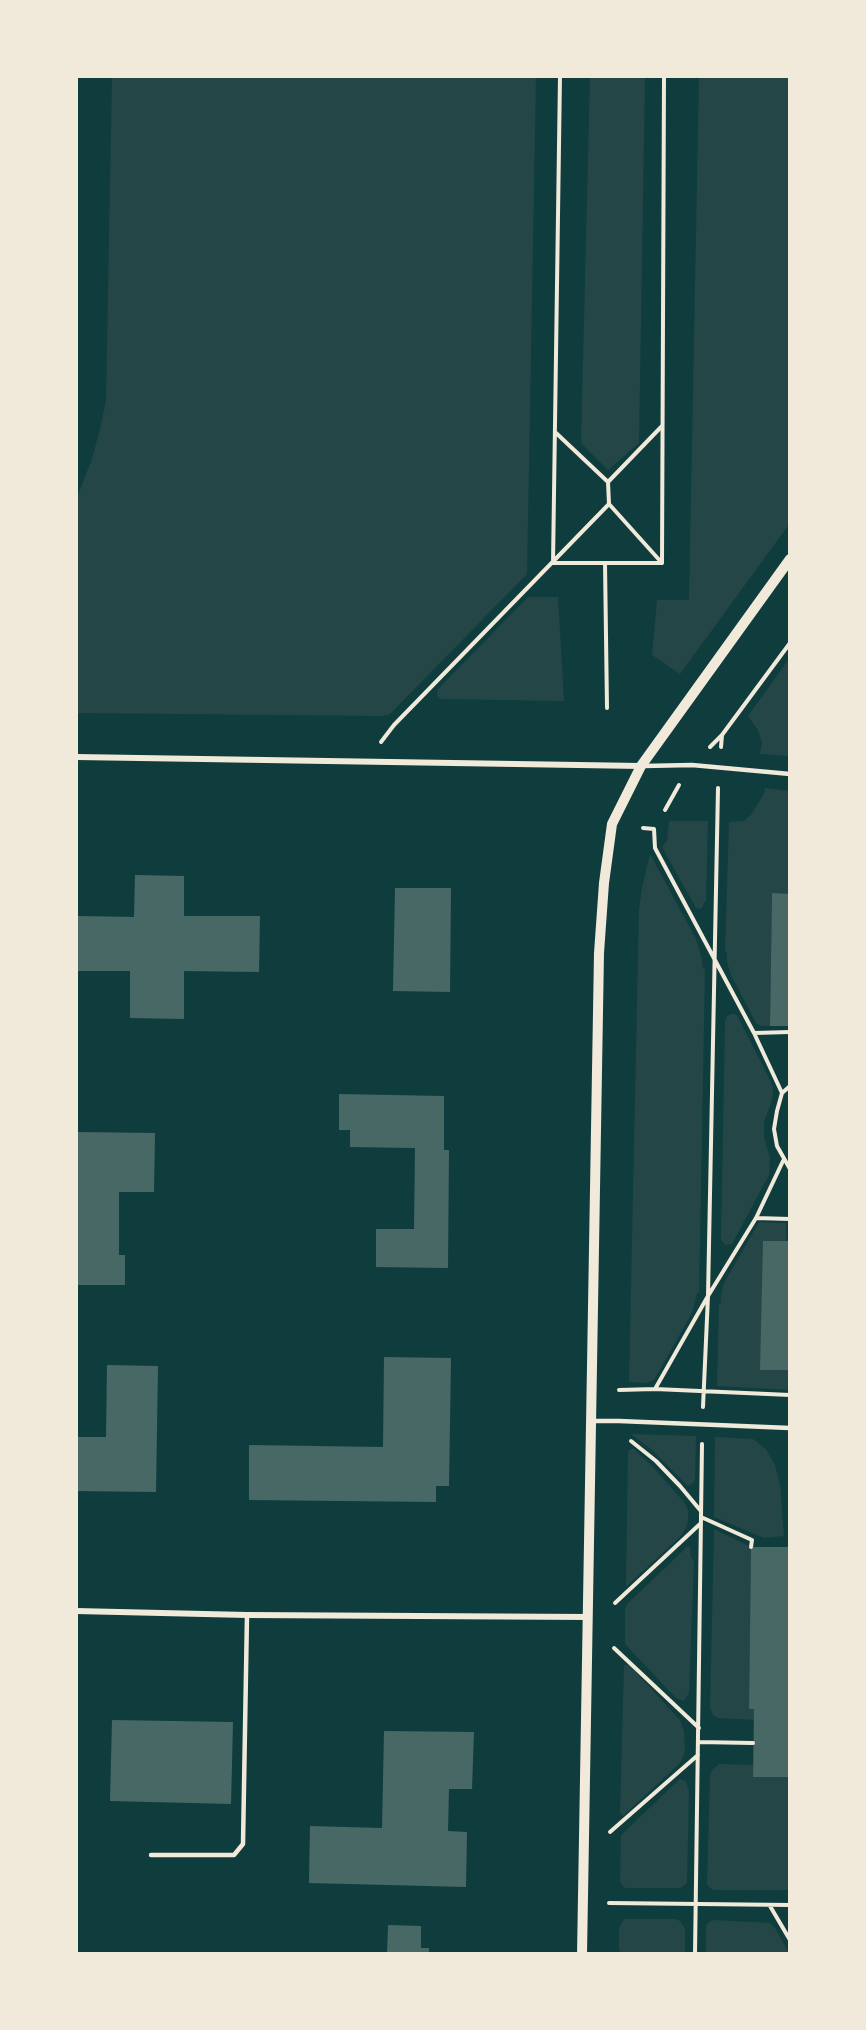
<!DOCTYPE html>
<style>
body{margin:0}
#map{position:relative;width:866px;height:2030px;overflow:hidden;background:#0f3d3e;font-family:Roboto,sans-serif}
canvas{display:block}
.frame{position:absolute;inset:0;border:78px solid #f1e9da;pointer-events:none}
</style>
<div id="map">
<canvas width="866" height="2030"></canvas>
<div class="frame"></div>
</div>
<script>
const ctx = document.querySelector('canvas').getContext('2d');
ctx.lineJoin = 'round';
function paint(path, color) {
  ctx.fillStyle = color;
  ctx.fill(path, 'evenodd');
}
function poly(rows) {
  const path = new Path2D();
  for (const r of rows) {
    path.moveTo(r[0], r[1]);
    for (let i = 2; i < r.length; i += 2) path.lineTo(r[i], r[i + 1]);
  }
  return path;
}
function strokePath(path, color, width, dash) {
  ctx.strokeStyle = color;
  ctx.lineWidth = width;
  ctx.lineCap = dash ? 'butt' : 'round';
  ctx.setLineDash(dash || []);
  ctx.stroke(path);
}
paint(poly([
 [112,77,536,77,527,574,390,714,381,716,77,713,77,497,92,459,100,429,106,400],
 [590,77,645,77,639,443,608,470,581,443],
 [699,77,789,77,790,523,680,674,652,655,657,600,689,600],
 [528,597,558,597,564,701,441,699,437,696,438,689],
 [789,659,789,756,760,754,762,743,758,730,748,716],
 [765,788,789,791,789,894,772,894,770,1026,761,1026,756,1023,731,975,727,962,727,952,725,952,729,822,744,821,751,815,764,794],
 [669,821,708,821,706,901,704,902,702,908,699,909,696,908,662,847,667,841],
 [650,854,696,939,702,960,703,969,705,969,699,1293,697,1293,692,1313,654,1380,647,1383,629,1382,639,909,642,888],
 [731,1014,735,1014,738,1017,770,1080,773,1088,772,1100,764,1122,764,1137,770,1158,769,1175,732,1244,725,1245,721,1239,725,1021,727,1016],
 [759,1222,786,1223,789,1390,717,1386,719,1303,721,1303,721,1294,724,1283],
 [631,1434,696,1436,695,1480,693,1483,688,1486,651,1449],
 [715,1437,753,1439,766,1449,775,1465,780,1484,784,1536,764,1538,714,1517],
 [631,1449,634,1449,654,1468,684,1502,688,1510,688,1519,687,1526,680,1537,626,1587,628,1451],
 [714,1529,751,1547,749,1709,754,1709,754,1720,718,1718,713,1715,710,1708],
 [688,1546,690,1548,691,1557,694,1561,689,1693,684,1701,676,1698,625,1644,625,1609,627,1604],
 [624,1665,629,1665,680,1720,684,1731,685,1752,680,1763,623,1816,620,1813],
 [719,1764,753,1765,753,1777,789,1777,789,1890,714,1890,709,1887,707,1884,710,1775,712,1770],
 [680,1779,686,1781,689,1792,687,1883,681,1888,625,1888,620,1882,621,1835],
 [624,1919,675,1919,680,1921,685,1929,685,1953,621,1953,619,1949,619,1928],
 [713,1920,770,1923,775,1928,789,1953,706,1953,706,1925,709,1922]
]), '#244646');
paint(poly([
 [135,875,184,876,184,916,260,916,259,972,184,971,184,1019,130,1018,130,971,76,971,76,916,134,917],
 [395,888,451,888,450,992,393,991],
 [772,893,790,894,790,1026,770,1026],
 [339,1094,444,1096,444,1150,449,1150,448,1268,376,1267,376,1229,414,1229,415,1148,350,1147,350,1130,339,1130],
 [76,1132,155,1133,154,1192,119,1192,119,1255,125,1255,125,1285,76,1285],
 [763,1241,790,1241,790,1370,760,1370],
 [384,1357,451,1358,449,1486,436,1486,436,1502,249,1500,249,1445,383,1447],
 [107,1365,158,1366,156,1492,76,1491,76,1437,106,1437],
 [751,1547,790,1547,790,1777,753,1777,754,1709,749,1709],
 [112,1720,233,1722,231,1804,110,1801],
 [384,1731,474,1732,472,1789,449,1789,448,1831,467,1832,466,1887,309,1883,310,1826,382,1828],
 [388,1925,421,1926,421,1948,429,1948,429,1954,387,1954]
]), '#486865');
strokePath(poly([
 [560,76,553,563,662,563,664,76],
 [555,432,608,482,662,426],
 [608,482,609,504],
 [605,563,607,708],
 [381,742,394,725,609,504,662,563],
 [710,747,722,735,790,643],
 [721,747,722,735],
 [665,810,679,785],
 [643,828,654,829,655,848,754,1033,782,1093],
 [754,1033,790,1032],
 [790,1086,782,1093,777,1111,774,1129,777,1146,790,1169],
 [756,1218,790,1219],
 [655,1389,708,1296,756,1218,783,1161],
 [619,1390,655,1389,790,1395],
 [703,1407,708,1296,718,788],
 [631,1441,656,1461,680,1486,700,1510],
 [701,1517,752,1540,751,1547],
 [615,1603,700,1524],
 [614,1648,699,1728],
 [699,1742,753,1743],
 [610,1832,698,1755],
 [609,1903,790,1905],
 [770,1906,790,1940],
 [695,1954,702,1444]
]), '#f1e9da', 4);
strokePath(poly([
 [643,766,692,765,790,774],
 [591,1421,619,1421,790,1428],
 [151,1855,234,1855,243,1844,247,1615]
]), '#f1e9da', 4.5);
strokePath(poly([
 [76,757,641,766],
 [76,1611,247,1615,588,1617]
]), '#f1e9da', 6);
strokePath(poly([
 [582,1954,599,953,604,883,612,824,641,766,790,559]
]), '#f1e9da', 10);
</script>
